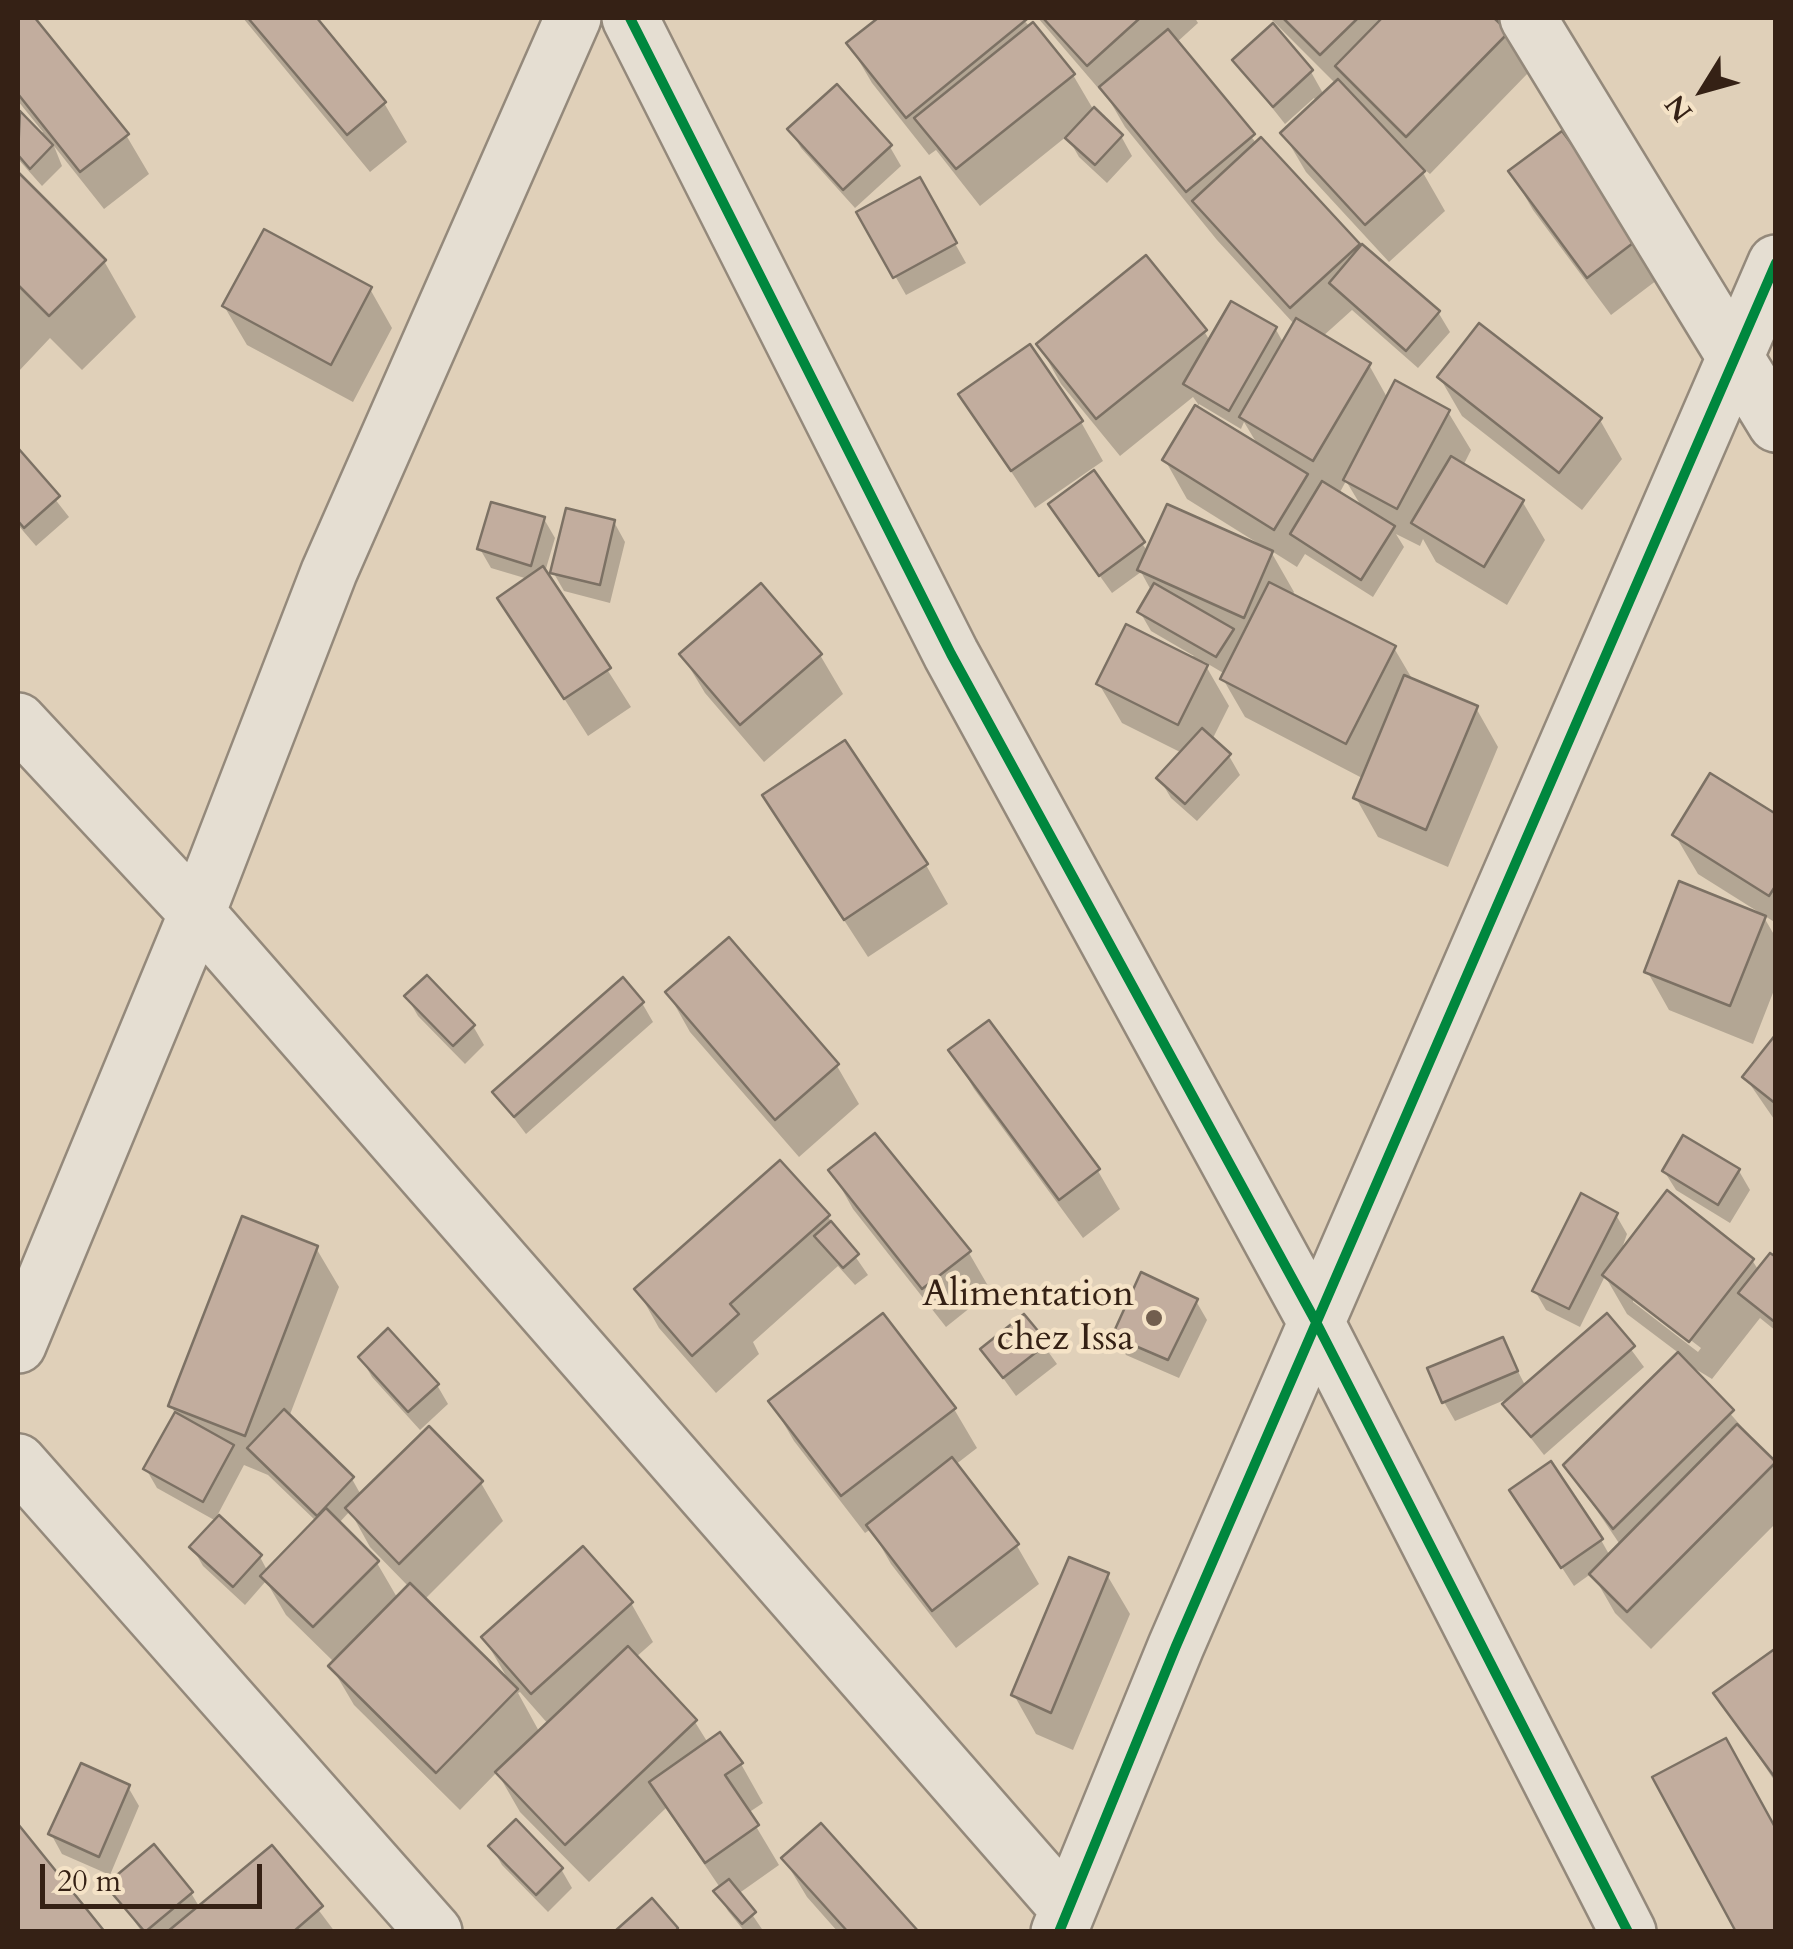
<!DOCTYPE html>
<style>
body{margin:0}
#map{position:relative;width:1793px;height:1949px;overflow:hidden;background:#e0d0b9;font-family:Cardo,serif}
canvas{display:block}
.frame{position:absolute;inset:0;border:20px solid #352115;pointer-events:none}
.north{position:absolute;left:1653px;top:40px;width:100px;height:100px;-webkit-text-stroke:8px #f5e3c7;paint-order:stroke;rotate:233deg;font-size:28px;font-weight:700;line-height:40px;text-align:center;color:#352115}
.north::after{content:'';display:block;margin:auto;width:35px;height:45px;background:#352115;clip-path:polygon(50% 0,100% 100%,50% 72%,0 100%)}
.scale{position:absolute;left:40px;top:1864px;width:222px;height:45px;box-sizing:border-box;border:5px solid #352115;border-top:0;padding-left:12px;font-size:30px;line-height:35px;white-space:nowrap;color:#352115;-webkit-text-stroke:8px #f5e3c7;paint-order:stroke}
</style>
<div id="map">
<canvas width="1793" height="1949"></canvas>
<div class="frame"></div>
<div class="north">N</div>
<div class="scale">20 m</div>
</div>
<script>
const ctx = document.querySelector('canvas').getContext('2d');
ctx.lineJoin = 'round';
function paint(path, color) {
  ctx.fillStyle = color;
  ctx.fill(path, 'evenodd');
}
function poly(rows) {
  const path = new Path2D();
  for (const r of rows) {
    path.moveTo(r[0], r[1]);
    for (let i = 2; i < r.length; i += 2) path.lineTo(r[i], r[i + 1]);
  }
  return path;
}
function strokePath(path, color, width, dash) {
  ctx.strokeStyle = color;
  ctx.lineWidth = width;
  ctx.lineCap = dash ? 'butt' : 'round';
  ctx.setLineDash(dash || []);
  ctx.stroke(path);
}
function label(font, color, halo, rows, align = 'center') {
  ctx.font = font + ' Cardo,serif';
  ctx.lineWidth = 9;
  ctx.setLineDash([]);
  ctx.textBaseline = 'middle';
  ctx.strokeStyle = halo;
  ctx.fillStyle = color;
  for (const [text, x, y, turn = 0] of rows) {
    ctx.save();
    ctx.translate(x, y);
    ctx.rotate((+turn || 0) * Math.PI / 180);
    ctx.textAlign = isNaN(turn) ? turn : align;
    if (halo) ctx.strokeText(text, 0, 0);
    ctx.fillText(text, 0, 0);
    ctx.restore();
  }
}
paint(poly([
 [18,18,32,18,126,135,149,174,104,209,54,146,62,166,42,186,18,159,18,117,20,114,39,135,43,132,18,101],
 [243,18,314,18,384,103,407,142,370,172],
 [882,18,1022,18,1073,75,1093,109,1121,136,1132,156,1107,183,1079,157,1067,136,980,206,936,150,929,155,872,83,849,44],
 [1038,18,1195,18,1198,23,1176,43,1257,144,1360,250,1438,312,1450,332,1418,368,1352,310,1322,337,1369,365,1388,399,1448,412,1471,450,1463,466,1522,501,1545,540,1507,605,1436,562,1423,539,1420,546,1396,534,1404,547,1373,597,1305,554,1297,567,1270,550,1294,592,1292,596,1394,648,1414,682,1476,708,1498,747,1448,867,1378,837,1356,798,1364,779,1245,717,1223,679,1225,674,1203,661,1229,706,1212,740,1229,756,1240,775,1197,821,1171,798,1159,778,1182,753,1122,723,1099,684,1194,656,1151,631,1140,612,1152,592,1141,572,1112,593,1062,523,1093,474,1148,552,1259,544,1187,499,1165,460,1198,404,1193,397,1120,456,1061,384,1039,345,1204,331,1210,341,1275,328,1284,344,1295,325,1217,240,1125,127,1111,103],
 [1199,404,1241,429,1244,422,1259,447,1197,408],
 [1346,481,1363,509,1339,494],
 [1270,18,1491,18,1507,33,1529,72,1430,174,1418,164,1445,211,1389,262,1306,172,1283,133,1317,102,1314,98,1285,124,1235,61,1311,72,1324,95,1336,84],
 [790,129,890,147,901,166,855,208,801,148],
 [1562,135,1661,277,1611,315,1533,210,1511,172],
 [18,176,104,261,136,317,82,370,50,338,18,372],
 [919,180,966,263,906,295,859,213],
 [370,289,392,328,353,402,247,345,224,306],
 [1440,378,1600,420,1622,459,1582,510,1462,416],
 [961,395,1081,422,1103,461,1035,508],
 [18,452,69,517,36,546,18,525],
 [544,519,555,538,545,572,631,707,588,736,500,598,528,579,491,568,480,549],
 [614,522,625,542,610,603,564,591,553,572],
 [682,655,820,655,843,694,764,762,705,693],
 [1776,817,1776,923,1698,874,1675,835],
 [788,834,926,865,948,904,868,957],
 [1762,914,1776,938,1776,985,1753,1044,1669,1010,1647,971],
 [668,993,837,1066,859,1104,799,1157,690,1032],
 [407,997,473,1026,484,1045,465,1064,418,1016],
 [642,1003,653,1022,526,1134,495,1093],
 [988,1023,1098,1171,1120,1209,1083,1238,974,1089,952,1051],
 [1776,1038,1776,1122,1745,1077],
 [875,1136,969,1253,991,1291,946,1327,853,1209,831,1170],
 [1664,1171,1739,1171,1750,1190,1730,1223,1676,1190],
 [1616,1215,1627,1234,1619,1257,1752,1260,1759,1271,1776,1261,1776,1331,1760,1318,1712,1379,1684,1362,1776,1465,1776,1523,1651,1649,1615,1613,1592,1573,1574,1586,1524,1510,1601,1540,1610,1556,1621,1546,1566,1465,1680,1354,1627,1314,1605,1276,1580,1327,1546,1310,1535,1291],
 [1633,1296,1701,1348,1698,1352,1633,1302],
 [828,1217,868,1275,855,1285,838,1266,753,1342,759,1354,716,1393,659,1328,637,1289],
 [316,1248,339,1287,289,1417,352,1479,361,1495,481,1483,503,1521,424,1600,509,1681,484,1638,631,1603,653,1642,635,1658,695,1722,708,1743,741,1764,763,1803,748,1813,779,1865,738,1894,764,1932,745,1932,728,1911,717,1892,721,1889,666,1808,589,1882,520,1812,497,1772,460,1810,354,1705,331,1666,335,1663,286,1615,266,1581,245,1605,203,1566,192,1547,216,1521,157,1488,146,1469,176,1415,171,1406],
 [244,1465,268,1475,317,1522,268,1572,260,1557,217,1516],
 [350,1511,370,1547,409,1587,398,1599,377,1563,338,1524],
 [520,1692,549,1725,540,1733,518,1693],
 [1196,1301,1207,1320,1179,1378,1126,1355,1115,1336],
 [1607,1317,1644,1367,1544,1455,1505,1405,1514,1396,1455,1421,1444,1402,1502,1340,1526,1387],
 [1024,1318,1057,1364,1016,1396,983,1350],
 [361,1358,437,1385,448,1404,420,1430,372,1377],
 [771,1402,954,1409,977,1448,955,1465,1017,1546,1039,1584,956,1648,891,1564,871,1529,865,1533,794,1441],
 [1107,1575,1130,1614,1073,1750,1036,1734,1014,1695],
 [1776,1651,1776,1783,1716,1693],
 [128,1787,139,1806,110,1875,62,1854,51,1834],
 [18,1828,102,1932,18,1932],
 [491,1846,561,1869,572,1888,548,1912,502,1865],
 [272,1848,335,1932,142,1932,109,1886,191,1893,200,1908],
 [784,1859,916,1932,838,1932,807,1897]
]), '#0003');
const building = poly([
 [18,18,35,18,129,134,80,172,18,94,18,18],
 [248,18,317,18,386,102,347,135,248,18],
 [878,18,1025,18,1027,19,906,118,846,43,878,18],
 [1043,18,1140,18,1087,66,1043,18],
 [1283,18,1358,18,1320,55,1283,18],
 [1382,18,1494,18,1509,32,1406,137,1335,66,1382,18],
 [1033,22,1075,74,956,169,914,118,1033,22],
 [1273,23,1313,70,1273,107,1232,60,1273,23],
 [1168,29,1255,134,1186,192,1099,87,1168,29],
 [1338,79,1425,171,1365,225,1280,133,1338,79],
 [837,84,892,145,843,190,787,129,837,84],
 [1094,107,1123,135,1095,165,1065,138,1094,107],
 [20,111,53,145,30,169,18,155,20,111],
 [1562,131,1641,237,1587,278,1508,171,1562,131],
 [1261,137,1360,244,1290,308,1192,201,1261,137],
 [18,172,106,260,49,316,18,285,18,172],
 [920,177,957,243,893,278,856,212,920,177],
 [264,229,372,287,331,365,222,306,264,229],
 [1362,244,1440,311,1406,351,1329,283,1362,244],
 [1146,255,1207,330,1096,419,1036,344,1146,255],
 [1231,301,1277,327,1229,411,1183,384,1231,301],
 [1296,318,1371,363,1313,461,1239,417,1296,318],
 [1479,323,1602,418,1559,473,1437,377,1479,323],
 [1030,344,1083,421,1011,471,958,394,1030,344],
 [1395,380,1450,410,1397,509,1343,480,1395,380],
 [1195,405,1308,474,1274,530,1162,460,1195,405],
 [18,448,60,496,24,528,18,521,18,448],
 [1451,456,1524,500,1484,567,1411,523,1451,456],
 [1094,470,1145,542,1099,576,1048,504,1094,470],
 [1322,481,1395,526,1361,580,1290,534,1322,481],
 [491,502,545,517,531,566,477,549,491,502],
 [1167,504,1273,551,1244,618,1137,570,1167,504],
 [566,508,615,520,600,585,550,573,566,508],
 [543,566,611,668,564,699,497,598,543,566],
 [1269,582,1396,646,1346,744,1220,679,1269,582],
 [761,583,822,654,740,725,679,654,761,583],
 [1154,583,1234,629,1216,657,1137,612,1154,583],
 [1126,624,1208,665,1178,725,1096,684,1126,624],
 [1404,675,1478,706,1426,830,1353,798,1404,675],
 [1202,728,1231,754,1185,804,1156,778,1202,728],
 [845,740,928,864,844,920,762,795,845,740],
 [1710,773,1776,814,1776,885,1769,896,1672,835,1710,773],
 [1679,881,1766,916,1730,1006,1644,972,1679,881],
 [729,937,839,1064,775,1120,665,992,729,937],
 [427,975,475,1025,453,1046,404,996,427,975],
 [623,977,644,1002,514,1117,492,1092,623,977],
 [989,1020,1100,1169,1059,1200,948,1050,989,1020],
 [1776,1034,1776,1104,1742,1077,1776,1034],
 [875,1133,971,1251,922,1289,828,1170,875,1133],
 [1683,1135,1740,1169,1718,1205,1662,1171,1683,1135],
 [780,1160,830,1215,730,1304,739,1314,692,1356,634,1289,780,1160],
 [1667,1190,1754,1259,1689,1342,1602,1275,1667,1190],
 [1581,1193,1618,1213,1569,1309,1532,1291,1581,1193],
 [242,1216,318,1246,245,1436,168,1406,242,1216],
 [831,1221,859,1254,843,1268,814,1236,831,1221],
 [1770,1253,1776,1257,1776,1323,1738,1293,1770,1253],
 [1141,1272,1198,1299,1168,1360,1112,1336,1141,1272],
 [883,1313,956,1408,841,1496,768,1401,883,1313],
 [1607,1313,1635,1346,1531,1437,1502,1404,1607,1313],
 [1024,1314,1048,1343,1003,1378,980,1349,1024,1314],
 [388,1328,439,1384,408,1412,358,1357,388,1328],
 [1503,1337,1518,1371,1442,1403,1427,1368,1503,1337],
 [1678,1352,1734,1410,1613,1529,1563,1465,1678,1352],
 [284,1409,354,1477,317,1516,247,1448,284,1409],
 [175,1412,234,1445,203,1502,143,1469,175,1412],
 [1737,1424,1776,1462,1627,1612,1589,1574,1737,1424],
 [429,1426,483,1481,399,1564,345,1508,429,1426],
 [952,1457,1019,1544,932,1611,866,1525,952,1457],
 [1551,1461,1603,1539,1561,1568,1509,1490,1551,1461],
 [326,1508,379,1561,313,1627,260,1576,326,1508],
 [219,1515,262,1555,233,1587,189,1547,219,1515],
 [583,1546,633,1602,531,1694,481,1637,583,1546],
 [1069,1557,1109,1573,1051,1713,1011,1695,1069,1557],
 [410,1583,518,1689,436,1773,328,1666,410,1583],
 [628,1646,697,1720,565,1845,495,1772,628,1646],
 [1776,1648,1776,1779,1713,1693,1776,1648],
 [720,1732,743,1763,725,1775,759,1825,705,1863,649,1782,720,1732],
 [1726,1738,1776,1829,1776,1932,1736,1932,1652,1777,1726,1738],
 [81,1763,130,1785,99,1857,48,1834,81,1763],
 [516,1819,563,1868,536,1895,488,1846,516,1819],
 [821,1823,919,1932,848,1932,781,1858,821,1823],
 [18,1824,105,1932,18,1932,18,1824],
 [154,1844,193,1892,145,1932,105,1885,154,1844],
 [272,1845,323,1906,293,1932,167,1932,272,1845],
 [729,1879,756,1912,742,1924,713,1891,729,1879],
 [652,1898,678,1928,675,1932,614,1932,652,1898]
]);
paint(building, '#c2ad9e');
strokePath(building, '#7c7164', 2.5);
const minor = poly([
 [630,18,951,654,1316,1322,1628,1932],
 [1528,18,1776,424],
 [18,721,197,913,1068,1909],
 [18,1345,197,913,329,572,573,18],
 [18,1462,434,1932],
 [1059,1932,1176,1646,1776,263]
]);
strokePath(minor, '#94897b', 60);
strokePath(minor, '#e5ded2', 55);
strokePath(poly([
 [630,18,951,654,1316,1322,1628,1932],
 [1059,1932,1176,1646,1776,263]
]), '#00873e', 10);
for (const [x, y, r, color] of [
 [1154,1318,10,"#715e4e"]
]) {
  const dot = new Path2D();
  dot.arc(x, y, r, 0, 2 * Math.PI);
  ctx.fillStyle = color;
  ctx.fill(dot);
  strokePath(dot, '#f5e3c7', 4);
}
label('38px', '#352115', '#f5e3c7', [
 ["Alimentation",1134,1296],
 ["chez Issa",1134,1340]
], 'right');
</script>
